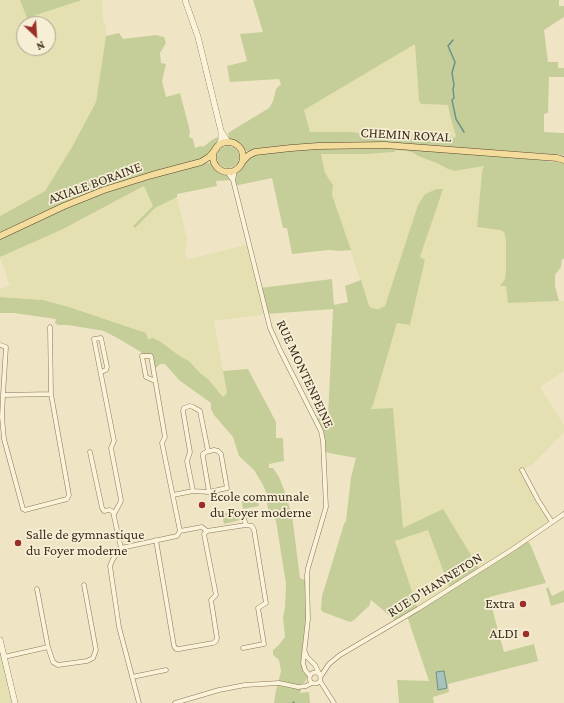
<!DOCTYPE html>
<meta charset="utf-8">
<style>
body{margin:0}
#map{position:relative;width:564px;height:703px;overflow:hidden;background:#efe5c5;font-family:"Crimson Pro",serif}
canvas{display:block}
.north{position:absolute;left:16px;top:16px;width:40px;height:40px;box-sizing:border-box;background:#f7efd5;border:1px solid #aca28c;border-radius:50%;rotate:155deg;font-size:11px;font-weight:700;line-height:16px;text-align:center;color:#3b2e1f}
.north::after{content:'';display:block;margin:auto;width:14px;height:18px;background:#9c2e29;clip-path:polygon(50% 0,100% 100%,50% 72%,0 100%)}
</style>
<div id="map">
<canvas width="564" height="703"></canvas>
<div class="north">N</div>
</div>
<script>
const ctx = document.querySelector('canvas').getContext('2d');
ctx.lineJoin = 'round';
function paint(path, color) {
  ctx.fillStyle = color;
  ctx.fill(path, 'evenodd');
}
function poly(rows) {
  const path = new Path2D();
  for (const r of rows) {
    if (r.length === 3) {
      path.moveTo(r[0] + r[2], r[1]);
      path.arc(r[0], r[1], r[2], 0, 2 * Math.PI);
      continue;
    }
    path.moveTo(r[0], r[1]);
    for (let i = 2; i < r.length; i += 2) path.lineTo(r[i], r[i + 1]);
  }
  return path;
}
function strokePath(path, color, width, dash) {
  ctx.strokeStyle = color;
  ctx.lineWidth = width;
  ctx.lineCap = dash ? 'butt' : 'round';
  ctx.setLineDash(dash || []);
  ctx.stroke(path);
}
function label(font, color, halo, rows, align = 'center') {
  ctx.font = font + ' "Crimson Pro",serif';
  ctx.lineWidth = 3.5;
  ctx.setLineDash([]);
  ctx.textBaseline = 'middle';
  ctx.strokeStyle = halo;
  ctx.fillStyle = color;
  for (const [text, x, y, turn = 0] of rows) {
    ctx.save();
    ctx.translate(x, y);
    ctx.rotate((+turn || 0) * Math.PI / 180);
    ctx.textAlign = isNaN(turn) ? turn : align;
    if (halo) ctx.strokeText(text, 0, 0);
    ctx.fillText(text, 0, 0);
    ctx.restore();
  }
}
paint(poly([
 [0,0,20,0,27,18,82,0,102,0,103,21,106,26,106,36,96,102,72,147,45,191,0,216],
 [24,24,48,24,48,48,24,48],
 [415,43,419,101,424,104,448,105,450,116,456,136,454,138,423,134,417,139,351,132,310,132,304,110],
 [396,150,412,152,418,156,439,164,448,169,464,170,485,166,482,171,477,227,500,230,504,232,506,240,506,270,505,279,500,286,506,286,508,303,564,301,564,371,540,387,564,425,564,432,532,465,522,470,552,522,479,571,443,510,403,528,393,408,370,409,373,405,397,323,410,325,425,260,420,257,442,189,425,194,422,199,418,205,388,302,386,306,382,308,372,308,369,306,332,195,333,185,325,173,321,154,367,154,394,152],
 [145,186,153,206,134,226,135,227,155,208,177,197,187,239,185,251,187,258,190,259,249,244,267,314,214,321,227,393,223,397,208,379,200,373,189,361,181,357,161,342,148,339,146,333,69,307,43,300,0,297,0,289,10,285,0,258,1,255,63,229],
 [428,530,450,589,418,609,395,541],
 [0,640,15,703,0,703]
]), '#e5e0b2');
paint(poly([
 [20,0,82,0,27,18],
 [253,0,559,0,559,6,564,6,564,17,544,30,548,62,558,62,558,68,564,68,564,77,549,77,548,113,544,114,544,132,564,133,564,155,497,150,497,153,499,156,564,163,564,259,562,259,561,267,555,275,555,286,559,301,508,303,506,286,500,286,505,279,506,270,506,240,504,232,500,230,477,227,482,171,484,166,455,171,448,169,439,164,418,156,412,152,396,150,394,152,367,154,321,154,325,173,333,185,332,195,351,250,339,251,329,250,292,254,287,228,283,228,272,178,234,186,233,180,216,181,217,186,177,194,177,197,155,208,135,228,133,226,153,206,144,186,63,229,0,257,0,216,45,191,72,147,96,102,106,36,119,33,123,39,156,35,164,37,166,43,160,53,161,63,166,64,162,81,166,97,180,93,190,131,189,137,193,139,195,148,201,146,203,147,212,140,221,135,221,141,201,162,215,164,222,171,231,172,238,168,243,161,254,153,241,149,235,144,228,142,225,137,229,136,228,133,269,108,273,101,276,89,281,84,279,79,230,82,227,66,247,61,240,34,263,32],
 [415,44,419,101,421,104,424,104,448,105,450,116,456,136,454,138,423,134,419,136,417,139,351,132,310,132,304,110],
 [228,157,11],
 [437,189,443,189,420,257,425,260,410,325,397,323,373,405,371,409,393,408,403,528,443,509,480,570,527,540,531,546,546,583,489,597,504,652,534,644,538,661,448,684,449,692,433,697,434,703,399,703,397,680,429,681,407,616,397,622,371,600,369,606,354,620,350,622,323,612,321,610,322,596,344,524,346,521,351,477,356,458,324,452,323,441,315,418,328,418,333,309,267,314,260,288,332,279,334,305,348,302,345,286,361,280,369,306,372,308,378,309,385,306,418,205,425,194],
 [428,530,450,589,418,609,395,541],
 [0,297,43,300,69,307,146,333,148,339,153,338,161,342,181,357,189,361,200,373,208,379,223,397,227,393,223,371,248,369,276,422,276,438,283,438,284,461,269,464,269,468,273,468,279,477,283,487,292,515,300,578,307,581,308,610,303,663,307,675,307,678,305,682,299,687,302,687,300,693,309,692,310,703,274,703,275,695,281,671,279,660,273,655,273,650,278,646,285,637,283,617,285,608,286,584,276,521,269,512,267,503,268,497,263,485,254,470,239,456,233,437,214,415,211,409,211,403,179,380,165,364,160,364,153,370,151,356,142,356,141,352,119,339,104,331,68,325,58,325,55,323,56,319,14,313,0,313],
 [257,498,259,506,243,509,242,501],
 [238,511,240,520,224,524,222,514],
 [548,587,552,596,564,590,564,602,551,606,546,588]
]), '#c5ce98');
const water = poly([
 [444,671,447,688,438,690,436,672,444,671]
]);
paint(water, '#a7c3bc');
strokePath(water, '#6d928a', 1);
strokePath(poly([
 [453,40,448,46,455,62,452,73,454,85,453,89,454,98,452,100,456,119,464,132],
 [293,703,294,702]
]), '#6d928a', 1.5);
const street = poly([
 [227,172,233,180,270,328,280,350,321,431,323,441,326,507,308,568,307,575,308,619,303,663,305,670,310,676],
 [233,180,235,170],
 [0,345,6,347,3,395,51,394],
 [101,372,106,370,107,367,101,338,94,339,114,441,111,448,121,500,120,503,114,514],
 [155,381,146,377,142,356,151,356,165,437,162,443,180,531],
 [3,395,2,417,4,439,23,509,25,510,67,499,69,495,51,394,50,327],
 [90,452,102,508,104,511,110,510,113,512,121,548],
 [522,470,538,500,552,522],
 [193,491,187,461,190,452,183,411,184,408,190,406,193,407,200,411,208,451],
 [173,495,193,491,209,492,227,488,221,454,218,451,214,450,206,452,203,454,203,457,209,492],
 [243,516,246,525],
 [156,540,174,646,176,649,179,649,213,643,216,641,217,638,211,600,216,595,204,534,207,531],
 [37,589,48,647],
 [305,652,307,657,315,665,319,673],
 [4,657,48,647,53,662,58,665,87,661,93,658,96,650,84,585],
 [315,678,5.5],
 [321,676,329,664,340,655,418,609,513,549,564,514],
 [132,677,166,670],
 [320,681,334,703],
 [139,703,119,627,110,566,113,559,121,548,177,536,180,531,202,527,207,531,246,525,252,526,254,530,266,603,258,608,264,644,243,648],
 [175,703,219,690,245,685,279,683,298,687,306,686,312,683]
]);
const secondary = poly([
 [185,0,198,37,221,131,228,142],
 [218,146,221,141,221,131],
 [0,640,15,703]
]);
const primary = poly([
 [228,157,15],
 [243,161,249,155,255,152,291,148,318,146,385,145,557,158,564,160],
 [0,236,64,206,104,190,152,175,201,162,209,157,216,149]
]);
strokePath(street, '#8b775a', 5);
strokePath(secondary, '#6d583d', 6);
strokePath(primary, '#59442f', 7);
strokePath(street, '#faf2d9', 4);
strokePath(secondary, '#faf2d9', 5.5);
strokePath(primary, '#f3dc9c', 6);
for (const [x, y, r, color] of [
 [202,505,4,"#9c2e29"],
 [18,543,4,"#9c2e29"],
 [523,604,4,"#9c2e29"],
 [526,634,4,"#9c2e29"]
]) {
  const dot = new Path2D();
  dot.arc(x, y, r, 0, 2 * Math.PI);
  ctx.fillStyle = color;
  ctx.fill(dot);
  strokePath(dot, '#f7efd5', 1.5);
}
label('14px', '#3b2e1f', '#f7efd5', [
 ["CHEMIN ROYAL",406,135,3],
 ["AXIALE BORAINE",95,183,-20],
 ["RUE MONTENPEINE",305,374,65],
 ["RUE D'HANNETON",435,585,-32]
]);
label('14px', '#3b2e1f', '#f7efd5', [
 ["École communale",210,497],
 ["du Foyer moderne",210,513],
 ["Salle de gymnastique",26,535],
 ["du Foyer moderne",26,551],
 ["Extra",515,604,"right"],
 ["ALDI",518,634,"right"]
], 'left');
</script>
